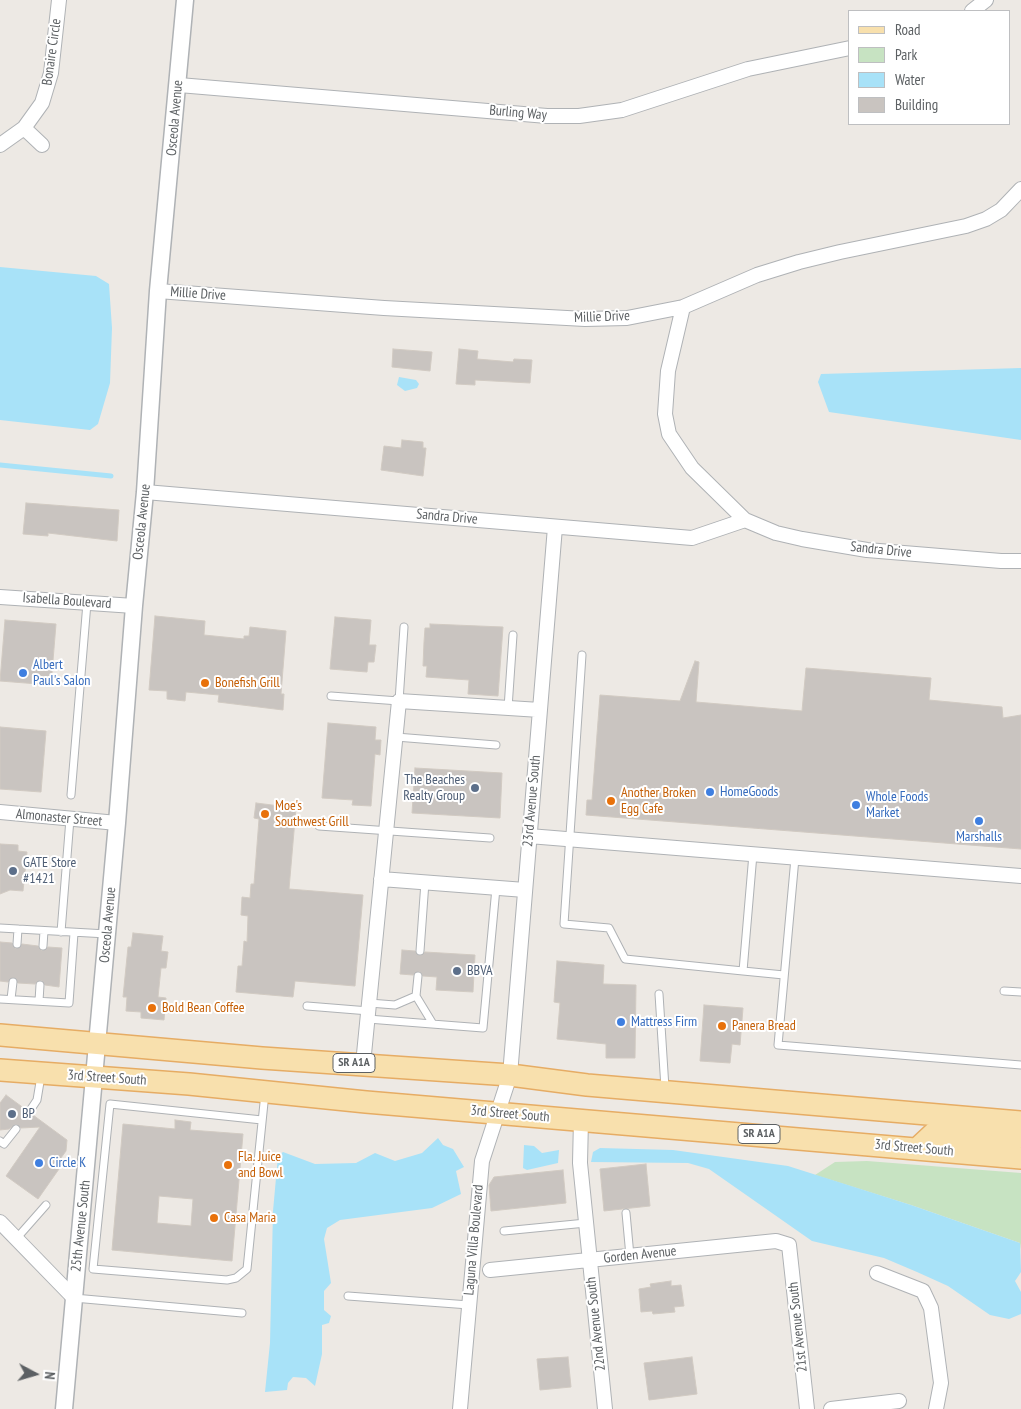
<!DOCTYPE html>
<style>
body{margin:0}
#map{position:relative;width:1021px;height:1409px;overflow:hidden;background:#ede9e4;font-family:"PT Sans Narrow",sans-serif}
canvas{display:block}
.legend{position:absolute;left:848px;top:10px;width:162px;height:115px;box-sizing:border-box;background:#fff;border:1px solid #bebfc1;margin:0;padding:6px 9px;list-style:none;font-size:15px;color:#5c6063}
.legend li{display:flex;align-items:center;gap:10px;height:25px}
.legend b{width:25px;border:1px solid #bebfc1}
.north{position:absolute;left:10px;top:1349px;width:50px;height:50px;-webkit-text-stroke:4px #fff;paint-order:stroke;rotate:96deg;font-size:14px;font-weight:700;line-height:20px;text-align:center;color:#5c6063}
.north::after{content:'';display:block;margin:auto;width:18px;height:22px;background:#5c6063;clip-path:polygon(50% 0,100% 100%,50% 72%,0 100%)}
</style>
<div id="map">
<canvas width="1021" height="1409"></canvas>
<ul class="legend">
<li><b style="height:6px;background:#f8e0ad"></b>Road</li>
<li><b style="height:14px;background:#c7e3c2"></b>Park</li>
<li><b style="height:14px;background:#a8e2f8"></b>Water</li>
<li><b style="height:14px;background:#c9c4c0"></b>Building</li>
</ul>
<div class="north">N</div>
</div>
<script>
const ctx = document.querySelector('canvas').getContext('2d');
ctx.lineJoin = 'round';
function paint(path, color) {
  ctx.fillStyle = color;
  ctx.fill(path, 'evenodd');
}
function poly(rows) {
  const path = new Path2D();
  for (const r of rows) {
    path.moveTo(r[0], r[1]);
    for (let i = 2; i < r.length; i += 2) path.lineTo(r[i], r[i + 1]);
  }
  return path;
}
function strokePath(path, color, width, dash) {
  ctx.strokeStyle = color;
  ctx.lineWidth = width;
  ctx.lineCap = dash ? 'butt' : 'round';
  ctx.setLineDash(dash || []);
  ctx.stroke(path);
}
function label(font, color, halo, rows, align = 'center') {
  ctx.font = font + ' "PT Sans Narrow",sans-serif';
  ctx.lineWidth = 4;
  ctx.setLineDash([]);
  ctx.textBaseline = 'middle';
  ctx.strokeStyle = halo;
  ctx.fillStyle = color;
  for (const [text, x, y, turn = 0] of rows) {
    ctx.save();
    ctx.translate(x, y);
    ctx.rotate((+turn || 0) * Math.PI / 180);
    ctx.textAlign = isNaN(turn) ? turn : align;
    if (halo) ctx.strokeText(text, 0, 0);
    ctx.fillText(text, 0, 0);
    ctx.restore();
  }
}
paint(poly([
 [867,1161,1021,1173,1021,1250,1020,1243,911,1205,815,1175,835,1162]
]), '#c7e3c2');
paint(poly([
 [0,267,96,276,109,284,112,328,110,383,98,424,90,430,0,420],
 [1021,368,1021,440,829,412,818,382,821,374],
 [399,377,416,380,419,384,417,388,405,391,397,385],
 [438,1138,443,1145,453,1149,464,1167,456,1171,461,1194,432,1208,340,1220,327,1228,324,1239,331,1283,324,1291,324,1310,331,1316,329,1323,322,1325,322,1354,315,1386,306,1378,293,1377,288,1383,287,1390,265,1392,270,1343,273,1211,278,1156,283,1152,315,1164,356,1163,375,1153,395,1161,422,1153],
 [524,1145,534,1146,542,1153,559,1150,558,1163,527,1170,523,1168],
 [600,1148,673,1150,788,1166,911,1205,1020,1243,1021,1272,1015,1281,1021,1292,1021,1314,1009,1319,990,1315,948,1286,917,1272,884,1258,812,1241,709,1169,688,1163,591,1162,593,1152]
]), '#a8e2f8');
strokePath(poly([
 [0,465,111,476]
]), '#a8e2f8', 5);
const building = poly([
 [393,349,432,352,430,371,392,367,393,349],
 [459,349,478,351,477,359,513,362,514,359,532,360,530,383,475,380,475,385,456,384,459,349],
 [402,440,423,442,423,448,426,448,423,476,381,470,384,446,401,448,402,440],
 [26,503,119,510,117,541,48,533,48,536,23,534,26,503],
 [155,616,205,621,204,635,244,639,244,636,249,636,250,627,286,631,281,694,284,694,283,710,218,702,219,695,186,692,185,701,167,699,167,691,149,690,155,616],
 [335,617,371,620,369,645,376,645,374,662,368,662,367,672,330,669,335,617],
 [5,620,56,624,51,685,0,681,5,620],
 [430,624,503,627,498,696,468,694,469,680,426,677,427,666,423,666,424,642,425,628,430,628,430,624],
 [695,661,699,662,696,702,802,711,806,668,931,678,929,700,1002,707,1003,718,1021,715,1021,849,586,815,587,800,592,800,600,695,680,701,695,661],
 [328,723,376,727,375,740,381,740,380,755,375,754,371,806,352,805,353,800,322,798,328,723],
 [0,727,46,731,41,792,0,789,0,727],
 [415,768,502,773,500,818,412,813,415,768],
 [256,803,296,808,289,889,363,895,355,986,295,981,293,997,236,992,238,966,242,966,244,941,247,942,248,916,241,915,242,897,250,898,251,884,254,884,259,819,254,818,256,803],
 [0,844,18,845,18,851,27,852,23,891,10,890,0,894,0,844],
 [133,933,163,936,161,951,168,952,166,968,161,968,158,997,166,998,164,1020,141,1018,141,1012,126,1011,127,997,123,997,128,947,131,947,133,933],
 [0,942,12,943,16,949,22,944,38,946,42,951,48,947,62,948,59,987,45,985,41,980,35,984,18,983,13,977,8,982,0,981,0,942],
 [402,950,415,951,420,956,425,952,475,955,473,992,436,990,437,977,423,976,419,971,413,975,400,974,402,950],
 [557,961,604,965,603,984,636,985,635,1058,606,1058,606,1044,557,1039,560,1003,554,1002,557,961],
 [704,1005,743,1008,740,1045,732,1044,730,1063,700,1061,704,1005],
 [6,1095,25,1109,26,1116,33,1115,67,1140,66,1151,58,1162,59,1169,38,1199,6,1176,40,1127,21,1128,16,1124,9,1129,0,1130,0,1103,6,1095],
 [175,1120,191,1122,190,1130,243,1134,232,1261,112,1250,123,1124,175,1129,175,1120],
 [159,1196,193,1199,191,1226,157,1223,159,1196],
 [646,1164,650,1206,604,1211,600,1169,646,1164],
 [563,1170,566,1203,491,1211,489,1185,494,1177,563,1170],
 [671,1281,671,1286,681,1285,684,1306,674,1307,675,1312,653,1314,652,1311,641,1312,639,1289,651,1287,650,1284,671,1281],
 [568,1357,571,1387,540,1390,537,1359,568,1357],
 [692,1357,697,1394,649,1400,644,1363,692,1357]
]);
paint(building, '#c9c4c0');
strokePath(building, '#d1cac2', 1);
const service = poly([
 [582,655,564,924,609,928,625,959,743,971,753,854],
 [331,696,399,701,404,627],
 [508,708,513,635],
 [396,737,496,745],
 [71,795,87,603],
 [319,826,490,838],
 [795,858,778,1045,1021,1065],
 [0,928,107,934],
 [61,932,70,819],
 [17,944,18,929],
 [43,946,44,931],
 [420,951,425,882],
 [743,971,784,975],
 [418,976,416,996,433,1024],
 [1004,991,1021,992],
 [659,994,665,1088],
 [0,999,69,1003,74,933],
 [11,999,13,982],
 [39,1001,40,985],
 [369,1003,395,1005,416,996],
 [307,1006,369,1011],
 [368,1019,483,1028,496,888],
 [29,1112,37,1100,41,1076],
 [262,1120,110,1104,93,1269,227,1280,236,1278,247,1269,265,1093],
 [0,1141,4,1144,16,1129],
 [626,1213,630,1256],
 [504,1231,586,1223],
 [16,1239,46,1205],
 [348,1296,469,1305],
 [74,1298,242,1313]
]);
const minor = poly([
 [972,11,986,0],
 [179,85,547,116,579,116,622,110,748,69,850,48],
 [24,128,42,145],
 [0,145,24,128,42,103,51,73,59,0],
 [158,291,384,308,585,319,627,318,683,307,757,275,799,262,840,252,966,226,986,219,1001,210,1021,189],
 [683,307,668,371,665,414,669,434,692,468,745,520,776,533,802,539,867,550,1001,561,1021,561],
 [145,492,692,538,745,520],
 [0,597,134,606],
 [0,812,117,823],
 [529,836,1021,876],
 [381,879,525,890],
 [363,1064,399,701,540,710],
 [581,1120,580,1163,605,1409],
 [0,1222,74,1298],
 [490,1270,776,1241,789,1245,807,1409],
 [877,1273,923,1291,931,1308,941,1383,936,1409],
 [460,1409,482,1161,510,1075,555,527],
 [831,1409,899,1401]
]);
const tertiary = poly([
 [64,1409,117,823,134,606,145,492,158,291,185,0]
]);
const primary = poly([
 [0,1035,262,1058,510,1075,587,1085,1021,1122],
 [0,1070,189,1084,366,1102,1021,1158],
 [918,1148,934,1133,1016,1138,1021,1136]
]);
strokePath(service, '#afb2b5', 9);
strokePath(minor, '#afb2b5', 16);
strokePath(tertiary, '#afb2b5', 19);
strokePath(primary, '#e6ac64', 24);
strokePath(service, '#fff', 7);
strokePath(minor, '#fff', 14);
strokePath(tertiary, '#fff', 16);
strokePath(primary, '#f8e0ad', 21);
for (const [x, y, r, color] of [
 [23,673,5,"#3f7fe0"],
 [205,683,5,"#e8710a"],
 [475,788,5,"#5c6f8a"],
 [710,792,5,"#3f7fe0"],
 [611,801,5,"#e8710a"],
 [856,805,5,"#3f7fe0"],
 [265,814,5,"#e8710a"],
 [979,821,5,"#3f7fe0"],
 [13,871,5,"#5c6f8a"],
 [457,971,5,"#5c6f8a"],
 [152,1008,5,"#e8710a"],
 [621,1022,5,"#3f7fe0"],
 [722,1026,5,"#e8710a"],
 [12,1114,5,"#5c6f8a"],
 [39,1163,5,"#3f7fe0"],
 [228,1165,5,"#e8710a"],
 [214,1218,5,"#e8710a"]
]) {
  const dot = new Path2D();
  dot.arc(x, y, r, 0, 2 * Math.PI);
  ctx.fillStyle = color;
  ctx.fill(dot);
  strokePath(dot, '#fff', 2);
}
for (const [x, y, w] of [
 [354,1063,42],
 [759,1134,42]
]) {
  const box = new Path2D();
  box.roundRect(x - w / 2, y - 9.5, w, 19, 4);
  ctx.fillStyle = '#fff';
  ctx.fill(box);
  strokePath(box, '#5c6063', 1);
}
label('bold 12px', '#5c6063', null, [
 ["SR A1A",354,1063],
 ["SR A1A",759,1134]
]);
label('14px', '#5c6063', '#fff', [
 ["Bonaire Circle",52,52,-82],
 ["Burling Way",518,113,5],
 ["Osceola Avenue",175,118,-85],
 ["Millie Drive",198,294,4],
 ["Millie Drive",602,317,-2],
 ["Sandra Drive",447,517,5],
 ["Osceola Avenue",142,522,-84],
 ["Sandra Drive",881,550,6],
 ["Isabella Boulevard",67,601,4],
 ["23rd Avenue South",532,801,-85],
 ["Almonaster Street",59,818,5],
 ["Osceola Avenue",108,925,-85],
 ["3rd Street South",107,1078,4],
 ["3rd Street South",510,1114,5],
 ["3rd Street South",914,1148,5],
 ["25th Avenue South",81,1226,-84],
 ["Laguna Villa Boulevard",474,1240,-85],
 ["Gorden Avenue",640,1255,-6],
 ["22nd Avenue South",596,1324,-96],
 ["21st Avenue South",798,1327,-96]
]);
label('14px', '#366cbe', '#fff', [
 ["Albert",33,665],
 ["Paul's Salon",33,681],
 ["HomeGoods",720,792],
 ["Whole Foods",866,797],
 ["Market",866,813],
 ["Marshalls",979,837,"center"],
 ["Mattress Firm",631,1022],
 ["Circle K",49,1163]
], 'left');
label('14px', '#c56008', '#fff', [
 ["Bonefish Grill",215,683],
 ["Another Broken",621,793],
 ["Egg Cafe",621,809],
 ["Moe's",275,806],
 ["Southwest Grill",275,822],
 ["Bold Bean Coffee",162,1008],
 ["Panera Bread",732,1026],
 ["Fla. Juice",238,1157],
 ["and Bowl",238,1173],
 ["Casa Maria",224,1218]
], 'left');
label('14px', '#4e5e75', '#fff', [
 ["The Beaches",465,780,"right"],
 ["Realty Group",465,796,"right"],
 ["GATE Store",23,863],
 ["#1421",23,879],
 ["BBVA",467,971],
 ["BP",22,1114]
], 'left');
</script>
